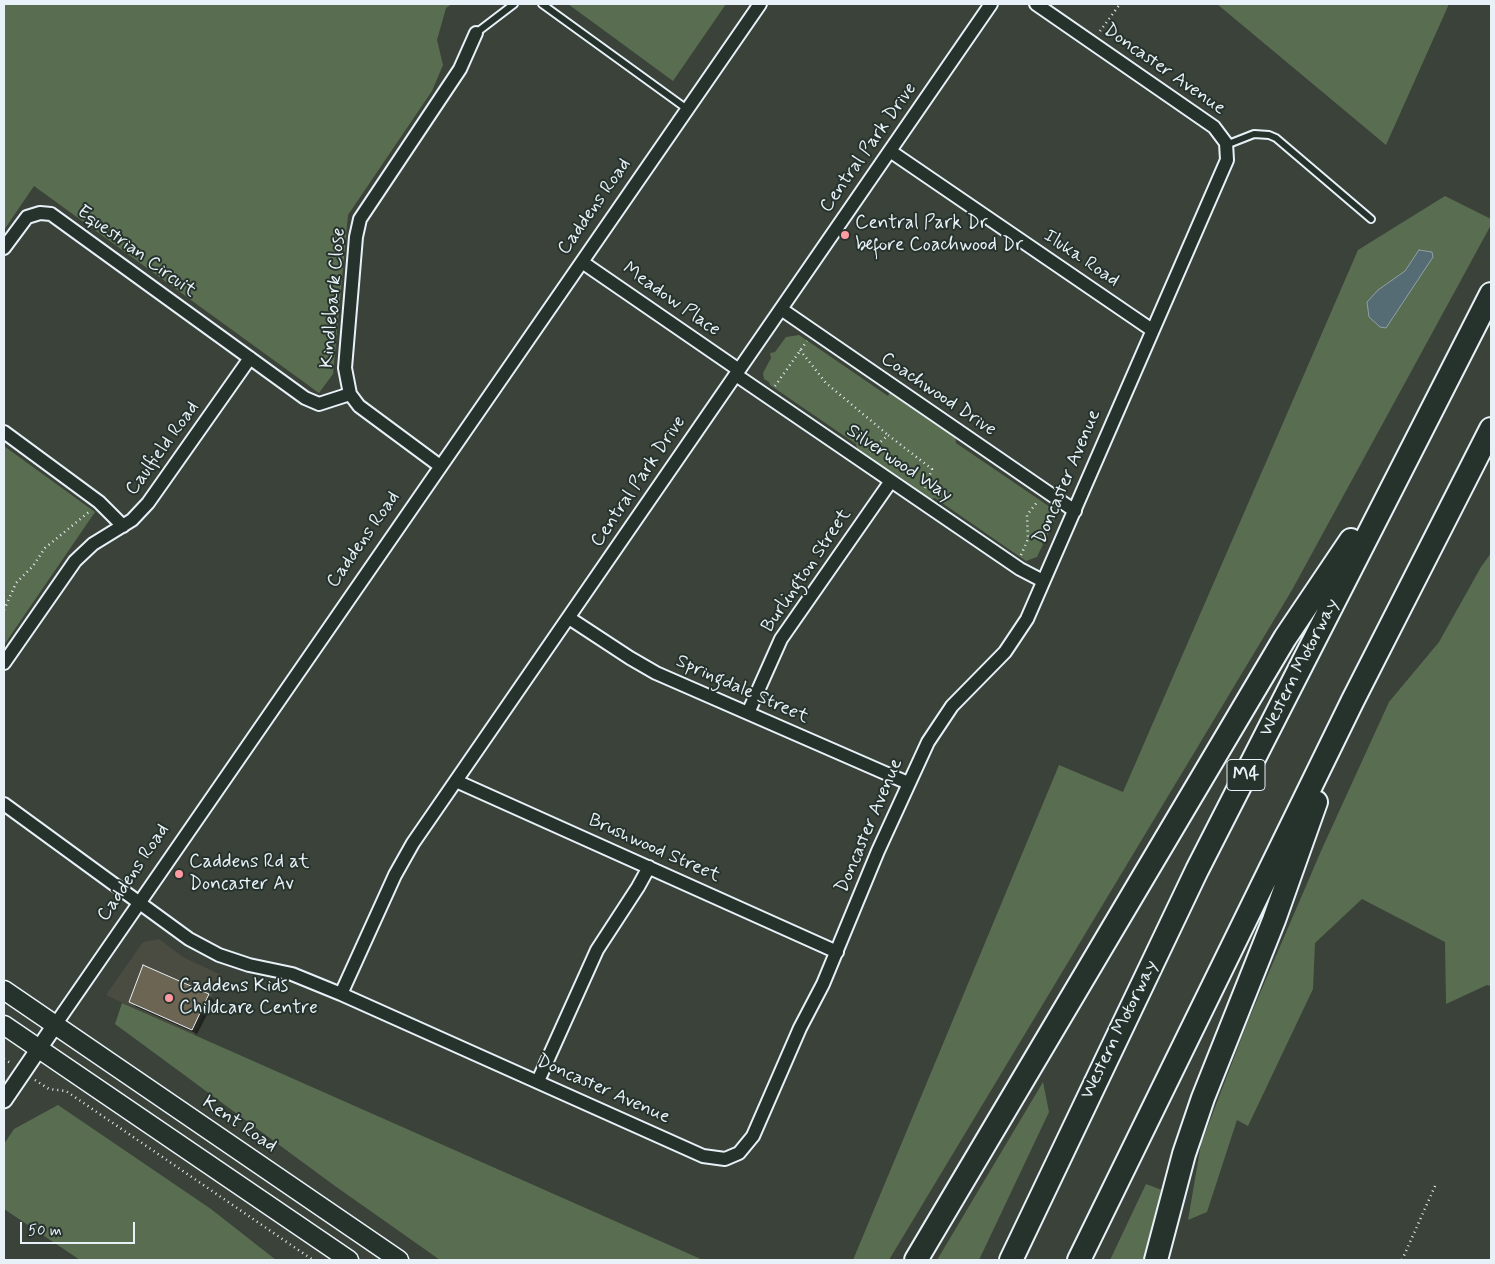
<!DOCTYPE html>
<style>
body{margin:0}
#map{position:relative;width:1495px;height:1264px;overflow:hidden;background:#3b4239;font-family:Mynerve,sans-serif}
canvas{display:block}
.frame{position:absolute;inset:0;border:5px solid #e8f1f8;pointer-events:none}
.scale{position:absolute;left:20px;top:1222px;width:115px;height:22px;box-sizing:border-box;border:2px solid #e8f1f8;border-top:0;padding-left:6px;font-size:15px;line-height:18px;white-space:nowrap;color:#e8f1f8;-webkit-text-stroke:4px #26332d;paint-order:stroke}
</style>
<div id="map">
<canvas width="1495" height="1264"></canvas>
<div class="frame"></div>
<div class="scale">50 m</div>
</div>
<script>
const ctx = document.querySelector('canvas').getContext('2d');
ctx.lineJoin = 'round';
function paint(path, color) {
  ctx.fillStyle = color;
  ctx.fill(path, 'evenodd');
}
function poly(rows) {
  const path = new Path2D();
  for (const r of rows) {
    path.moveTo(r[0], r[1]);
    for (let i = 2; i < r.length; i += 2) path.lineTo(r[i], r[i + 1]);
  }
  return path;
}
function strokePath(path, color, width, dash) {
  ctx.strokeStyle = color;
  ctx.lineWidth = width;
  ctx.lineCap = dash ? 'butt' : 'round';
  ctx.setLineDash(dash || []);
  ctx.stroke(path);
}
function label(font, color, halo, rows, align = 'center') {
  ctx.font = font + ' Mynerve,sans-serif';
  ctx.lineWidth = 4;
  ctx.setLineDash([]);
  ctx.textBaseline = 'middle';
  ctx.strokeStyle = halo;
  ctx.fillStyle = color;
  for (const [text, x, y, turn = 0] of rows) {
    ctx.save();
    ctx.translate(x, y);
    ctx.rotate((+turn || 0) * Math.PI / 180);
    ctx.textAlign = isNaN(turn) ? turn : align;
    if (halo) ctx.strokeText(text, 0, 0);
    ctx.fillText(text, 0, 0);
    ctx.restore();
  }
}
paint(poly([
 [159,939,183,957,221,975,194,1035,106,995,143,942]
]), '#4a4c41');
paint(poly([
 [4,4,452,4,446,8,437,40,443,65,432,91,348,215,333,374,319,393,34,186,4,230],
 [568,4,726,4,673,81],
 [1217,4,1449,4,1386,145],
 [1445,196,1491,219,1491,225,1292,590,889,1260,853,1260,1059,765,1123,792,1358,250],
 [799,335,888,396,890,392,895,393,955,435,956,443,1050,507,1054,521,1037,557,1026,561,935,498,927,500,858,452,856,444,770,385,769,382,764,379,763,373,771,358,770,353,775,352,786,337],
 [4,446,95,512,4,645],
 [1491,553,1491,986,1487,985,1446,1004,1445,942,1362,899,1315,943,1313,989,1248,1126,1237,1120,1207,1212,1188,1220,1201,1144,1248,1021,1321,851,1389,702,1439,642,1481,567],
 [122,1003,703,1260,440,1260,335,1186,115,1024],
 [1043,1082,1049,1112,979,1260,937,1260],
 [58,1105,211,1209,276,1260,80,1260,4,1209,4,1144,14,1129],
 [1146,1184,1162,1190,1144,1260,1110,1260]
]), '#596d51');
const water = poly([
 [1419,250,1432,252,1433,257,1386,328,1380,327,1369,317,1367,302,1378,290,1405,271,1419,250]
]);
paint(water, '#566c74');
strokePath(water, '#90a1a9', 1);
paint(poly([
 [144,967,208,995,214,1001,197,1034,136,1007,130,1001]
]), '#0007');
const building = poly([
 [143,965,209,994,192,1030,129,1002,143,965]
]);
paint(building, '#6c6554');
strokePath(building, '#e8f1f8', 1);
const service = poly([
 [542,4,687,109],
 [476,33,514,4],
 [1226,145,1254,134,1269,135,1276,138,1371,219]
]);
const minor = poly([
 [890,151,1152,330],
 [4,248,27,217,40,213,51,214,305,398,319,404,350,394],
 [582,262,739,370],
 [781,309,1075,511],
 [736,375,1020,569,1043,581],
 [4,432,99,502,123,526],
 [440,466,359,406,350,394,345,368,356,237,360,219,460,69,476,33],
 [569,618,630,658,656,673,908,783],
 [4,663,75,561,93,544,132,520,148,503,250,358],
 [748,713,781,639,891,481],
 [456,781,837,952],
 [4,804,189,939,219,955,249,965,292,974,341,994,703,1156,725,1159,739,1153,753,1136,800,1028,823,984,878,851,928,742,952,706,1005,652,1027,619,1227,160,1226,143,1214,127,1036,4],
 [341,994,395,875,413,843,991,4],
 [55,1025,760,4],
 [538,1081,597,950,638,887,649,867]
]);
const tertiary = poly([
 [4,1100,55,1025]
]);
const secondary = poly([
 [4,990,399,1260],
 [4,1025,349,1260]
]);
const motorway = poly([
 [916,1260,1285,638,1351,540],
 [1011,1260,1197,870,1491,294],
 [1079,1260,1353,700,1491,429],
 [1156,1260,1184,1154,1203,1098,1274,920,1316,802]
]);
strokePath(service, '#e8f1f8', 10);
strokePath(minor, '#e8f1f8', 16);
strokePath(tertiary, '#e8f1f8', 19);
strokePath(secondary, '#e8f1f8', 21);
strokePath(motorway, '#e8f1f8', 26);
strokePath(poly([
 [1100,31,1120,4],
 [800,350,826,383,888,435],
 [775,386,807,341],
 [870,452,888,435,932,469,925,488],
 [1021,555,1028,539,1027,515,1038,501],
 [4,610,16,583,33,566,45,548,90,511],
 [4,1059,12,1064],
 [35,1080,49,1089,66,1091,313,1260],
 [1402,1260,1436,1184]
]), '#e8f1f8', 2.5, [1, 4]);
strokePath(service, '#26332d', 6);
strokePath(minor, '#26332d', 12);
strokePath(tertiary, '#26332d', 15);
strokePath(secondary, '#26332d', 18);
strokePath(motorway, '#26332d', 22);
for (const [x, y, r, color] of [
 [845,235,5,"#ff9aa2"],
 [179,874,5,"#ff9aa2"],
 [169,998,5,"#ff9aa2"]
]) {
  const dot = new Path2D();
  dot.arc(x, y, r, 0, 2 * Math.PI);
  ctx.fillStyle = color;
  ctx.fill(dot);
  strokePath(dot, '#26332d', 2);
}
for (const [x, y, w] of [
 [1246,775,38]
]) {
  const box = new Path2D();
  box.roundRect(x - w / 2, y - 15.5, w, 31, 4);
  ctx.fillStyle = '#26332d';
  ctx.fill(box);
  strokePath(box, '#e8f1f8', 1);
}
label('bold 18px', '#e8f1f8', null, [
 ["M4",1246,775]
]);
label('19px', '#e8f1f8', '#26332d', [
 ["Doncaster Avenue",1164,70,35],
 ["Central Park Drive",869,148,-55],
 ["Caddens Road",595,207,-55],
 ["Equestrian Circuit",136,252,36],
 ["Iluka Road",1081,259,34],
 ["Kindlebark Close",334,298,-85],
 ["Meadow Place",671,300,35],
 ["Coachwood Drive",938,395,34],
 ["Caulfield Road",163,449,-54],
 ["Silverwood Way",899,464,34],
 ["Doncaster Avenue",1068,477,-67],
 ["Central Park Drive",639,482,-56],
 ["Caddens Road",364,540,-55],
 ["Burlington Street",807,571,-56],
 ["Western Motorway",1300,668,-63],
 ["Springdale Street",742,690,24],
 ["Doncaster Avenue",870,826,-67],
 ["Brushwood Street",654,849,24],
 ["Caddens Road",134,873,-56],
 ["Western Motorway",1120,1030,-64],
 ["Doncaster Avenue",603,1090,24],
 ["Kent Road",239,1125,34]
]);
label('19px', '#e8f1f8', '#26332d', [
 ["Central Park Dr",855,224],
 ["before Coachwood Dr",855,246],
 ["Caddens Rd at",189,863],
 ["Doncaster Av",189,885],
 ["Caddens Kids",179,987],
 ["Childcare Centre",179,1009]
], 'left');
</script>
